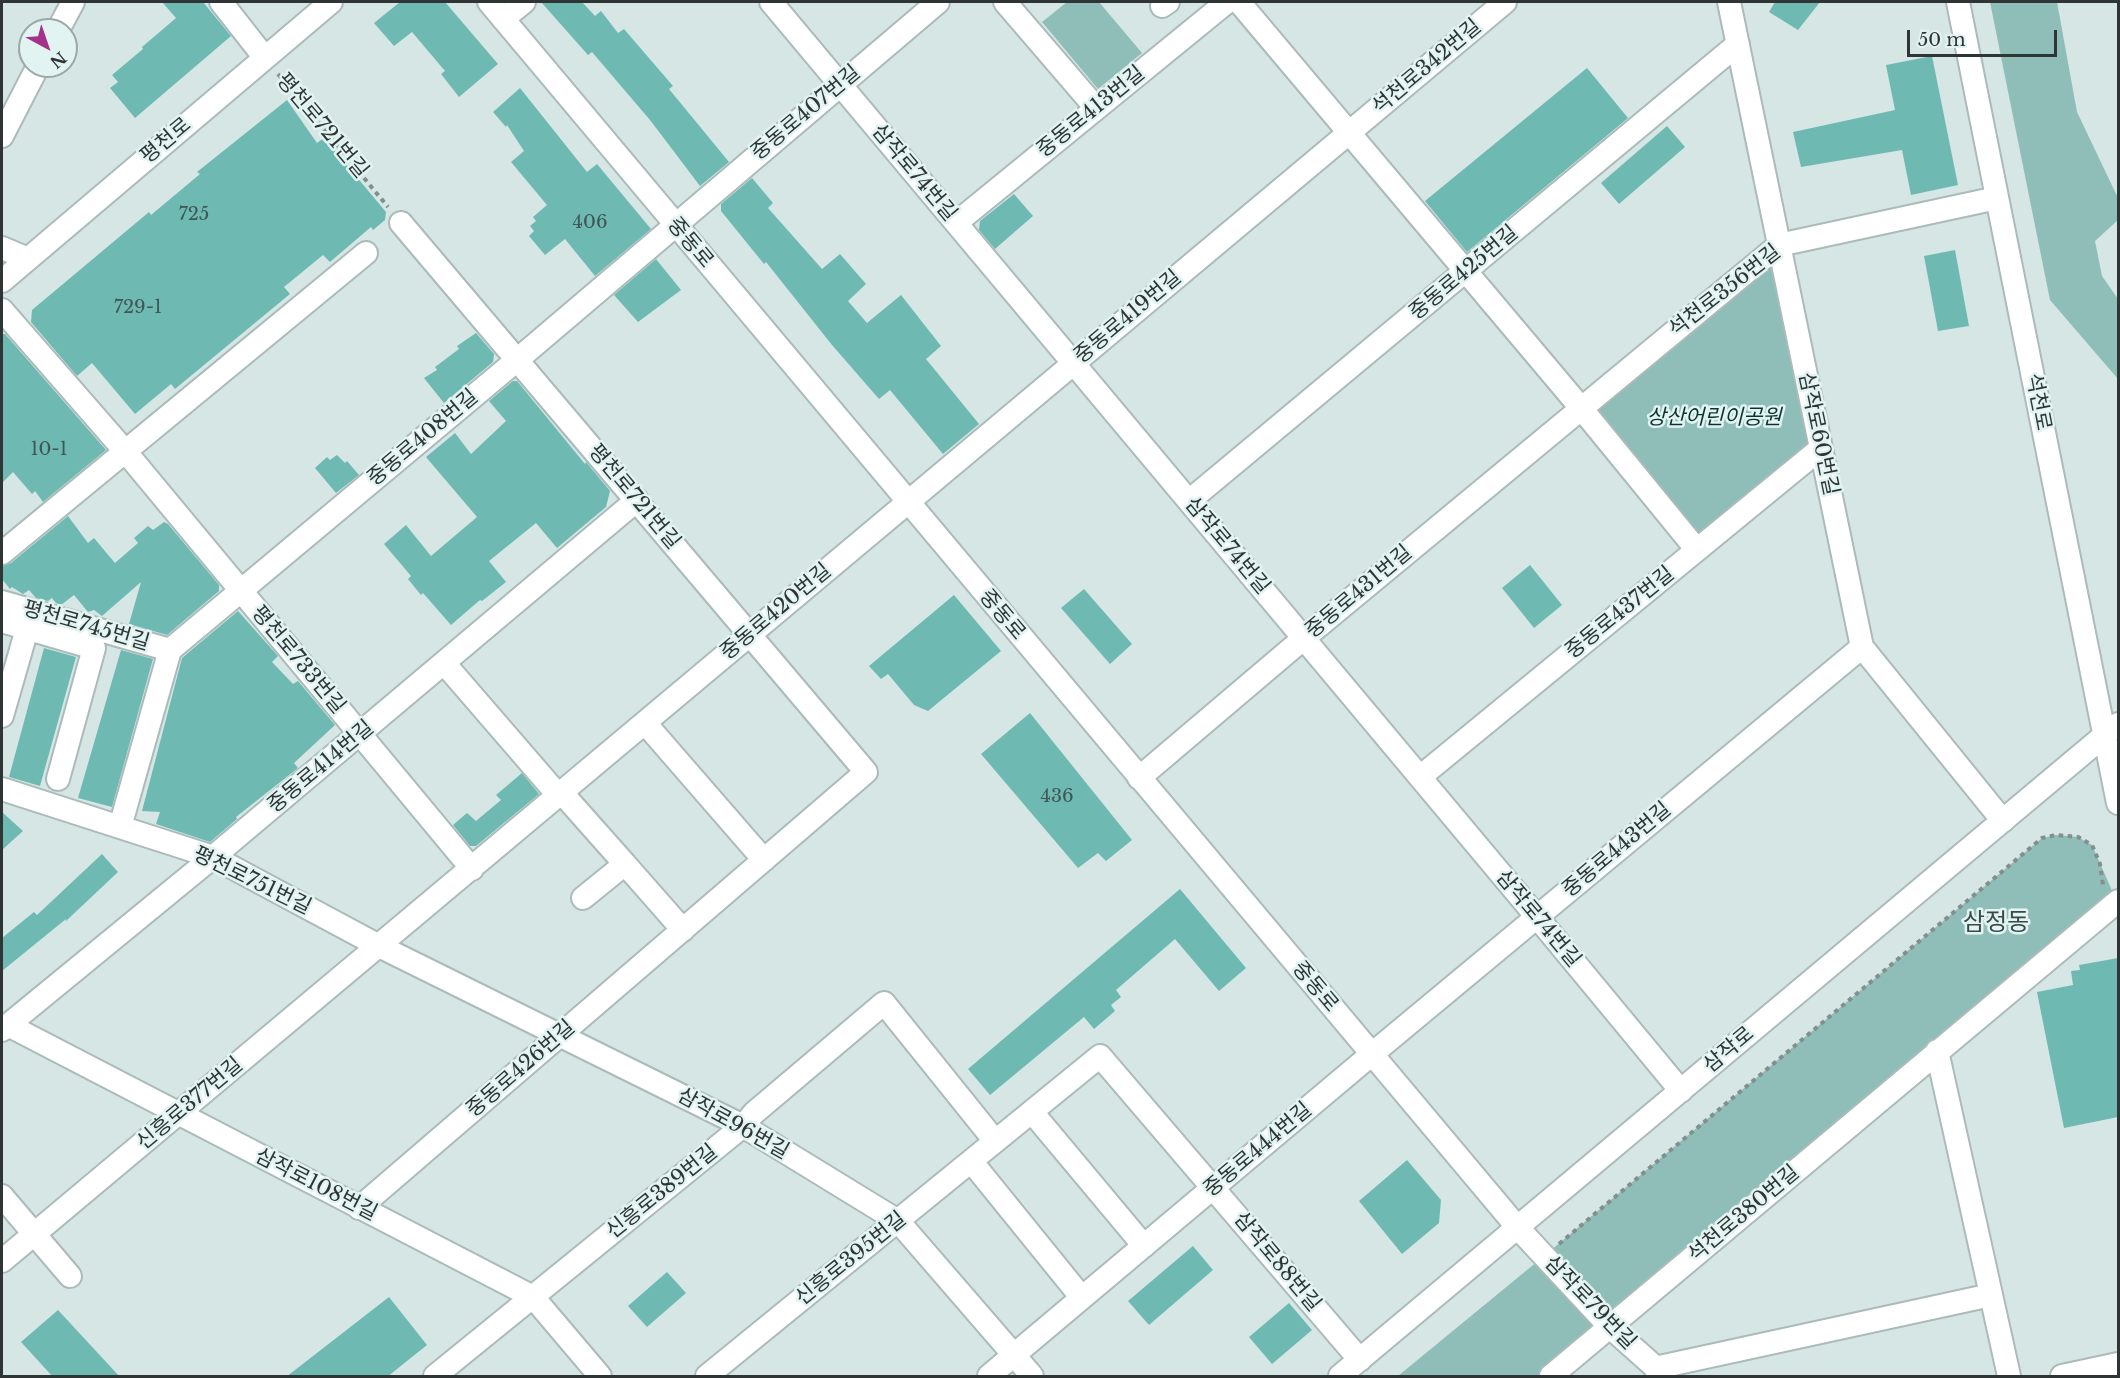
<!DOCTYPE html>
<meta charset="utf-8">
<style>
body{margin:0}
#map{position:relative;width:2120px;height:1378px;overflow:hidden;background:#d5e6e4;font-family:"Libre Baskerville",serif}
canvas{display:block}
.frame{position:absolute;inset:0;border:3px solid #2f3535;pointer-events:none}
.north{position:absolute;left:18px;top:18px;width:60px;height:60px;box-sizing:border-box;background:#e2f4f2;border:2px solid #9aa8a6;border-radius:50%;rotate:140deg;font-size:16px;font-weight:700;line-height:24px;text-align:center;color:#2f3535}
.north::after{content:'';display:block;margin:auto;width:21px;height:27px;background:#a5318b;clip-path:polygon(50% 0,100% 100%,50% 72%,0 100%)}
.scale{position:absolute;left:1907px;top:30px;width:150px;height:27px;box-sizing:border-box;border:3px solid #2f3535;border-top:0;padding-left:8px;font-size:18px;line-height:21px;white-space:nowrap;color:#2f3535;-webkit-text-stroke:4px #e2f4f2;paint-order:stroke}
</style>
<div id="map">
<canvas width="2120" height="1378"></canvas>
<div class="frame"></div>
<div class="north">N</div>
<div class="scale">50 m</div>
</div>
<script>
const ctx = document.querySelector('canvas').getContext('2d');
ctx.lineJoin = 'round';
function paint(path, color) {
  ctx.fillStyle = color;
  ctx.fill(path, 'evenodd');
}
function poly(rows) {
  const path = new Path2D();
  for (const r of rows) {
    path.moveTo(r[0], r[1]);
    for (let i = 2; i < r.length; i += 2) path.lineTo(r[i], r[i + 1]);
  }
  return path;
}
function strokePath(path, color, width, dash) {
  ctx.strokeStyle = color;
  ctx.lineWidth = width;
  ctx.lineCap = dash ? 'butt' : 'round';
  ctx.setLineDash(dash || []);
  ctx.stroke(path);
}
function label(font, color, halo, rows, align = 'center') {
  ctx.font = font + ' "Libre Baskerville","Noto Sans KR",serif';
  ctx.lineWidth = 5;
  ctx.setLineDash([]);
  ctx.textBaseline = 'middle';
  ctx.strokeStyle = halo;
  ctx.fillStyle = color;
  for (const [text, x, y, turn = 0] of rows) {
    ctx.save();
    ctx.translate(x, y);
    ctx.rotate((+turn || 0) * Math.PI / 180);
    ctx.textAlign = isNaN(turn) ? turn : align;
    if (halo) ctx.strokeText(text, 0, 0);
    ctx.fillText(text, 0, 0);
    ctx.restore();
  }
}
paint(poly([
 [1067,2,1099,2,1142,53,1098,89,1042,22],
 [1990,2,2057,2,2077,112,2118,198,2118,220,2095,241,2102,276,2118,299,2118,379,2050,300],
 [1779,245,1820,449,1697,550,1581,408],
 [2056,835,2078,837,2092,845,2117,902,1551,1376,1398,1376,1544,1256,2042,838]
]), '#8fbeb9');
paint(poly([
 [162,2,203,2,231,36,135,118,110,88,118,82,112,75,143,49,142,47,176,18],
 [400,2,445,2,498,64,459,97,441,74,445,71,412,32,394,46,374,23],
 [541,2,582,2,595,16,601,11,618,33,624,29,673,86,669,89,729,162,700,186,650,120,592,52,588,55],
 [1775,2,1820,2,1798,30,1769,12],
 [1932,56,1958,185,1911,195,1902,150,1801,167,1793,132,1895,110,1886,65],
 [1587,68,1628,118,1467,252,1425,201],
 [520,88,587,172,597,164,651,229,595,276,565,239,545,255,529,236,534,231,530,226,536,221,533,217,547,205,511,162,524,151,507,125,506,127,493,112],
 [287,100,317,143,324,138,386,212,385,220,373,230,371,227,330,262,323,255,284,287,290,294,175,389,171,384,135,414,92,363,77,376,31,322,32,310,149,212,151,215,200,174,197,172],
 [1667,126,1685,147,1619,204,1601,183],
 [752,178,773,203,768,208,822,269,840,254,866,284,848,301,867,323,901,295,941,346,926,359,979,424,943,454,890,390,879,399,832,345,766,262,764,264,721,211,721,204],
 [1014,194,1033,216,995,249,979,230,980,221],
 [1955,250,1969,326,1938,331,1924,256],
 [656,259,681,290,638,322,614,295],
 [476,333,494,354,493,362,444,403,424,378,437,370,435,367,459,349,457,346],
 [2,334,5,334,106,450,43,502,35,491,32,494,13,472,2,483],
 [513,381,517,381,585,464,586,462,610,491,606,507,557,548,536,523,489,561,506,582,482,601,480,600,451,625,423,593,421,595,408,579,411,576,384,544,406,525,431,556,477,517,426,457,455,433,471,454,506,421,489,401],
 [337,455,345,463,347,461,359,475,336,493,315,468,327,457,330,460],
 [68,516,88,543,94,538,115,563,138,543,134,538,148,526,153,530,164,522,168,524,219,585,219,591,167,635,129,624,141,582,102,616,94,610,88,612,74,595,61,605,56,603,52,598,48,601,36,598,29,590,23,594,12,587,10,589,2,579,2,566,11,563],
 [1530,565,1562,605,1534,628,1502,588],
 [1084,589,1132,644,1110,664,1061,608],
 [954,595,1001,651,928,711,914,705,888,674,881,679,869,666],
 [238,611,278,656,272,662,293,684,298,681,335,725,294,763,298,768,236,817,237,819,210,842,156,824,160,812,142,811,182,658],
 [44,648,76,657,40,786,9,777],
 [121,650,153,659,112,807,78,798],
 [1030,713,1132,840,1106,861,1098,853,1078,868,981,754],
 [522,773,539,794,476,846,470,846,453,825,467,813,476,821,501,800,496,795],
 [2,812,23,831,2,850],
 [102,854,118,872,66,921,66,919,2,971,2,938,34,912,37,915],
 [1180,889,1246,968,1219,991,1175,939,1116,990,1121,997,1111,1005,1115,1011,1094,1029,1084,1017,990,1095,968,1069],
 [2118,958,2118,1117,2064,1128,2037,992,2073,985,2071,971,2080,970,2079,965],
 [1407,1160,1441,1200,1439,1223,1402,1254,1359,1201],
 [1193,1246,1213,1270,1149,1325,1128,1301],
 [667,1272,686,1293,647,1327,628,1306],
 [389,1297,427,1345,387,1377,286,1377],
 [1289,1303,1312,1330,1272,1364,1249,1337],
 [58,1310,120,1377,53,1377,21,1342]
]), '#6ebab3');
const minor = poly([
 [221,2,265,58],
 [489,2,1518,1228,1610,1327,1665,1376],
 [771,2,1537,917,1681,1091],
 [1005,2,1096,108],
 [1239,2,1581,408,1697,550],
 [1729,2,1862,647,2003,821],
 [1958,2,2118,803],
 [1162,6,1168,2],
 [503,19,524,2],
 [58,30,73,2],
 [2,136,38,66],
 [956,223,1227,2],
 [2,248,28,259],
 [2,281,331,2],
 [2,310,125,451,472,869],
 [1189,501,1738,44],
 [2,553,366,253],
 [2,602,170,650],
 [2,621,94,648,58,779],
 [170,650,517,360,938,2],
 [444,663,552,788,562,793,625,864],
 [2,716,27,629],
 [645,723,764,860],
 [1420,777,1820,449],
 [1139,778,1304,638,1779,245,1997,198],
 [2,789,213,857,379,946,743,1126,898,1221,1032,1376],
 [120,827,170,650],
 [583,898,625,864,683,930],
 [8,1025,533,1297,600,1376],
 [2,1030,213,857,637,500],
 [1937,1051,2009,1376],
 [1032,1112,1144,1246],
 [971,1161,1082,1298],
 [2,1196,70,1276],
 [359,1208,866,772,401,223],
 [2,1261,1505,2],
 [1655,1368,1991,1295],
 [435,1376,743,1126,754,1113,884,1003,995,1141],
 [707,1376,1100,1056,1360,1360],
 [989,1376,1372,1054,1862,647],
 [1340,1376,2118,724],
 [1551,1376,2118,901],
 [2062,1376,2118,1364]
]);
strokePath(minor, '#aabbb9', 26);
strokePath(poly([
 [278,74,388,207],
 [1559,1244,2042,838,2056,835,2078,837,2092,845,2100,864,2103,885]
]), '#838e8d', 4, [4.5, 4.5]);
strokePath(minor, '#fff', 22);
label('18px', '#3f5654', null, [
 ["725",194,215],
 ["406",590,223],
 ["729-1",138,308],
 ["10-1",49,450],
 ["436",1057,797]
]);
label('21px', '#2f3535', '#e2f4f2', [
 ["석천로342번길",1427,67,-40],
 ["중동로413번길",1091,112,-39],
 ["중동로407번길",806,113,-40],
 ["평천로721번길",322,126,50],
 ["평천로",166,141,-40],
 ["삼작로74번길",914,173,50],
 ["중동로",690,243,50],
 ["중동로425번길",1464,273,-40],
 ["석천로356번길",1725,291,-38],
 ["중동로419번길",1128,317,-40],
 ["석천로",2038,402,79],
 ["삼작로60번길",1818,434,78],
 ["중동로408번길",423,438,-40],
 ["평천로721번길",634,497,50],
 ["삼작로74번길",1227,546,50],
 ["중동로431번길",1359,592,-40],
 ["중동로420번길",776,612,-40],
 ["중동로437번길",1620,613,-39],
 ["중동로",1002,615,50],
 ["평천로745번길",86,626,16],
 ["평천로733번길",298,660,50],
 ["중동로414번길",321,767,-40],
 ["중동로443번길",1617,850,-40],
 ["평천로751번길",252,881,26],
 ["삼작로74번길",1538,919,50],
 ["중동로",1315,987,50],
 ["삼작로",1729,1050,-40],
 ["중동로426번길",521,1069,-41],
 ["신흥로377번길",190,1104,-40],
 ["삼작로96번길",733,1124,29],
 ["중동로444번길",1258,1150,-40],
 ["삼작로108번길",316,1185,27],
 ["신흥로389번길",662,1192,-39],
 ["석천로380번길",1744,1214,-40],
 ["신흥로395번길",851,1259,-39],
 ["삼작로88번길",1277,1262,50],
 ["삼작로79번길",1590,1303,46]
]);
label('italic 21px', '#0d3330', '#e2f4f2', [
 ["상산어린이공원",1714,418]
]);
label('24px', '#3a4947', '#e2f4f2', [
 ["삼정동",1996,923]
]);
</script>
